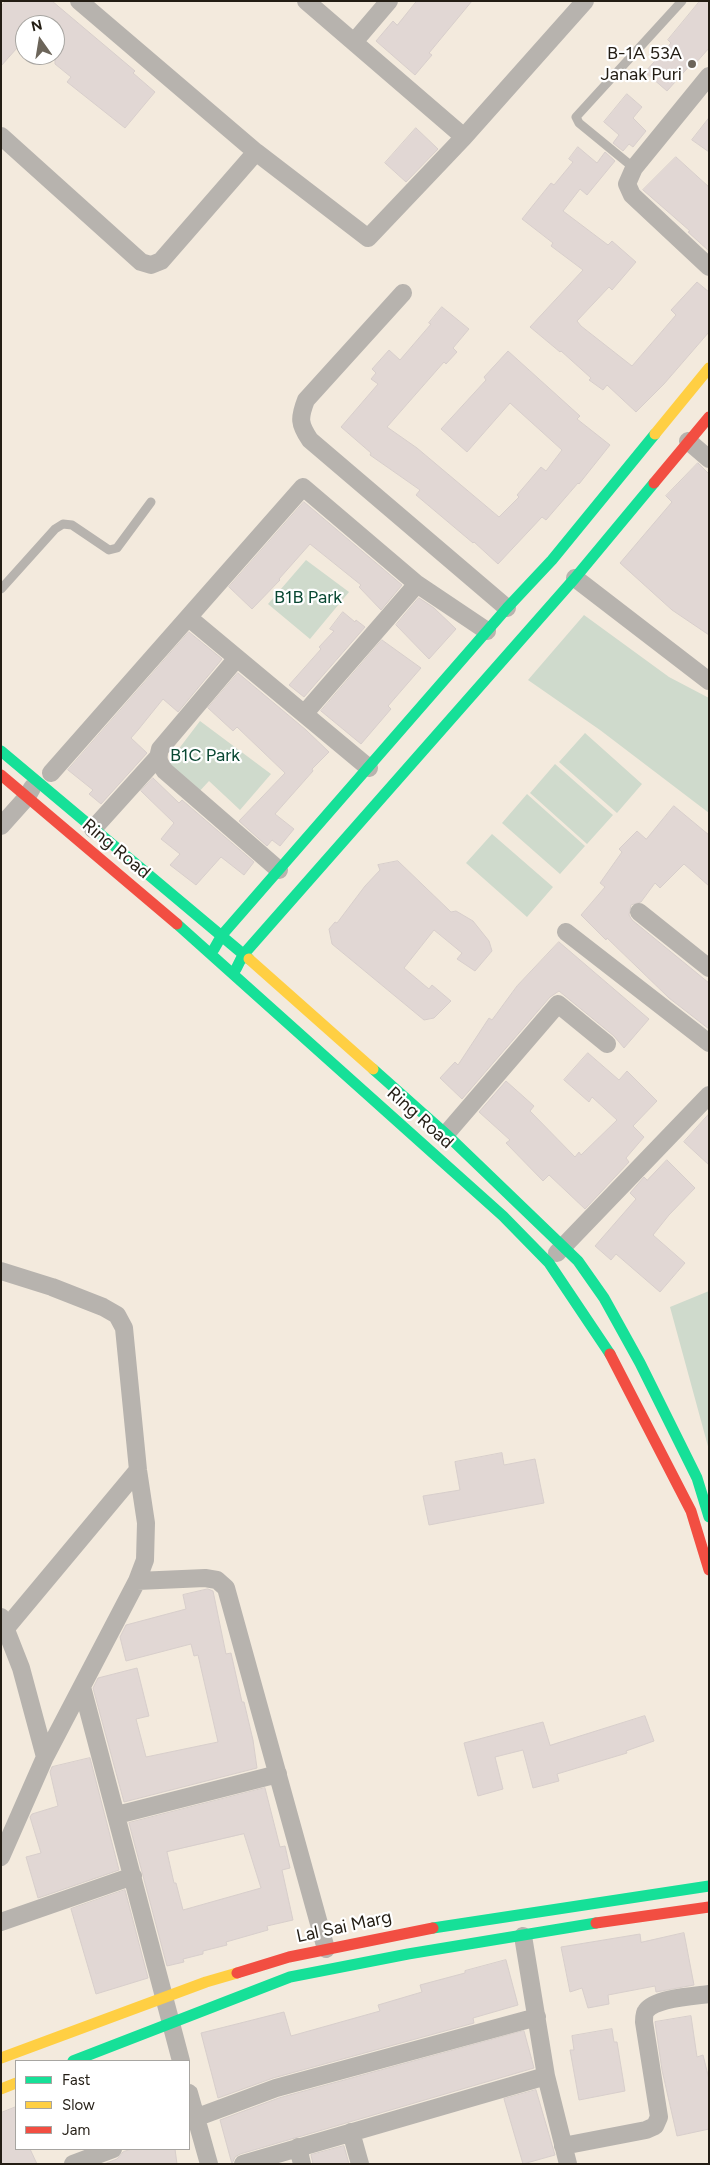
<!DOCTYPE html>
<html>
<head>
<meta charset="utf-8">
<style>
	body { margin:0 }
	#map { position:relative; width:710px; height:2165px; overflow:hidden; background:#f3eadd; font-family:Figtree,sans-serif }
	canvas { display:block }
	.frame { position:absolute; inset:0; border:2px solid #231d14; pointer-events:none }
	.legend { position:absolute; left:15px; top:2060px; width:175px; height:90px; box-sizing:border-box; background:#fff; border:1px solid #a7a5a1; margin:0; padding:6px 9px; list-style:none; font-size:15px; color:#231d14 }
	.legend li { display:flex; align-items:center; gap:10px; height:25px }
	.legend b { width:25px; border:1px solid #a7a5a1 }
	.north { position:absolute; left:15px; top:15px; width:50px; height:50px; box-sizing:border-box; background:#fff; border:1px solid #a7a5a1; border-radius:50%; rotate:347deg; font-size:14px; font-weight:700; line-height:20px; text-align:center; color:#231d14 }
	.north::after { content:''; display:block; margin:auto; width:18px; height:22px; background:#6c655a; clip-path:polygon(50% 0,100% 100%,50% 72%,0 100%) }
</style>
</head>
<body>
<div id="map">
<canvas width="710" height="2165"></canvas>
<div class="frame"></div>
<ul class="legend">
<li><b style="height:6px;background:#16e098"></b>Fast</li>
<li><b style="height:6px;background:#ffcf43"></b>Slow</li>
<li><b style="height:6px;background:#f24e42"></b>Jam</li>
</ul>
<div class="north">N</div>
</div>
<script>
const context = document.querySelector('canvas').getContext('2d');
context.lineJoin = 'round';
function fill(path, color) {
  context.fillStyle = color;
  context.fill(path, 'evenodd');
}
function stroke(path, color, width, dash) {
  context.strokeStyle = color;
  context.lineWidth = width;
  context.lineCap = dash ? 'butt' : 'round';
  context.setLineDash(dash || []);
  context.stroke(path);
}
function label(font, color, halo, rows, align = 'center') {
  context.font = font + ' Figtree,sans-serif';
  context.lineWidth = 4.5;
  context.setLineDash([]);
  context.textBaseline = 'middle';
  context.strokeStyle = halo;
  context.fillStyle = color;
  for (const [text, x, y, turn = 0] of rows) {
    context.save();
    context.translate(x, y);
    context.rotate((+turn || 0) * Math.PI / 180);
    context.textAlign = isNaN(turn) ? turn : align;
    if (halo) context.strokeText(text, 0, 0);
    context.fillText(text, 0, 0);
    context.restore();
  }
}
fill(new Path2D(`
	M306,560L349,592L310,639L268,604Z
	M584,615L669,677L709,698V813L600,730L528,680Z
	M200,721L271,774L240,810L209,781L197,794L165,767Z
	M585,733L642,784L617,813L559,762Z
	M555,764L613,815L587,844L530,793Z
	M527,794L585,846L560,874L502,823Z
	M492,834L553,887L527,917L466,863Z
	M709,1291V1450L670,1307Z`), '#cfdacc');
const building = new Path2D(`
	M6,1H52L135,71L133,73L155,92L125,128L67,82L71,77L55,64V25H25V39L1,66V7Z
	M417,1H472L429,53L432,55L415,75L376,41L393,21L397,25Z
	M700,1H709V48L695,64L693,62L667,91L645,72L671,43L668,40Z
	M627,94L642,107L633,118L646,131L633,147L629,144L623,151L613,143L619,135L604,122Z
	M709,118V152L692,140Z
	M416,128L438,149L406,182L385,163Z
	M578,147L597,163L605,152L615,161L587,195L580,189L563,211L608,245L612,241L636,262L612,290L609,287L577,321L581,326L632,366L676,315L671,310L697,282L709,292V332L664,384L636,412L607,385L603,390L589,380L591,378L561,351L560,352L530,327L583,270L551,246L553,243L522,219L551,183L554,185L573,162L569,159Z
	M676,157L709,187V251L688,232L690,231L643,190Z
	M442,307L469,329L453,348L457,352L446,364L444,362L387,427L417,448L499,517L519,497L517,495L541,467L546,471L562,450L510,403L467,452L441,429L486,380L484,377L508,351L580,416L577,419L610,445L579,484L578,483L546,520L542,517L498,564L474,542L473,543L416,495L420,490L370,455L371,453L341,427L378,384L371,379L376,373L372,369L389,350L400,360L431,324L429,323Z
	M698,463L709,474V635L672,610L620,563L672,502L666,496Z
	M304,502L402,585L381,610L359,587L361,585L310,544L279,579L280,580L252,609L229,587Z
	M419,598L434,608L456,629L429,659L396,625Z
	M343,612L355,622L356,620L365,627L304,697L289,685L321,649L319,647L334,631L330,629Z
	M189,632L222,659L178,712L163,699L138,730L131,738L147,753L101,804L89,794L93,790L68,770Z
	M382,640L421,668L388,706L391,709L361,744L321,711Z
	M238,673L306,730L329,752L312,769L313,771L275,814L294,829L280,846L272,840L267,846L239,821L285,773L237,727L233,731L208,708Z
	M153,778L179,803L182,800L254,862L244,875L221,857L196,885L170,865L180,854L161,839L174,823L141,791Z
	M674,806L709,835V886L684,864L660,888L655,883L641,902L631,905L629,915L632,920L709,983V1029L669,998L607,938L606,940L581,915L605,887L600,883L622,852L619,849L637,831L646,839Z
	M398,861L451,912L456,911L473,921L489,941L492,951L475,971L457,959L462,953L434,930L404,968L429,989L432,985L451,1001L434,1018L424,1020L332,944L329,929L335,922L337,923L365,886L380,870L378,865Z
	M559,942L649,1019L624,1048L614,1036L559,991L550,997L462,1099L440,1078L455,1062L458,1065L489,1018L492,1020L517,986Z
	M588,1053L619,1080L627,1071L657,1101L633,1126L644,1137L626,1158L629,1162L585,1209L549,1175L543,1181L506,1143L510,1140L479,1112L506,1081L534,1106L530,1111L575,1157L579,1152L581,1155L617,1120L592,1097L589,1102L564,1080Z
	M709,1114V1165L684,1142Z
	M667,1160L695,1188L669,1215L653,1235L685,1263L660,1292L616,1254L611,1260L595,1246L636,1199L630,1193L644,1177L647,1180Z
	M502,1453L504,1465L535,1459L544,1503L429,1525L423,1496L460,1490L455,1462Z
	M208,1589L213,1591L226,1654L231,1653L242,1702H244L253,1740L257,1768L124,1802L93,1688L98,1678L137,1668L149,1716L136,1719L146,1757L218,1742L198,1655L194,1656L191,1644L126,1661L120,1637L126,1625L186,1609L183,1595Z
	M645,1716L654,1741L626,1751L627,1753L557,1774L559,1781L533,1788L523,1750L495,1757L503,1789L478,1796L464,1743L543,1722L550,1745Z
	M90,1758L119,1870L38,1898L26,1857L41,1853L30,1817L32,1814L58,1806L50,1772L52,1767Z
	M265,1788L280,1847L285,1846L290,1868L282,1870L293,1920L267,1926L268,1930L226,1942L227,1945L203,1951V1954L183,1959L184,1962L167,1966L129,1823ZM244,1834L261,1888L183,1910L176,1883H174L167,1852Z
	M125,1890L148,1978L96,1994L71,1909Z
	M684,1933L694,1985L656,1992L655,1986L608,1995L609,2004L588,2008L582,1988L570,1992L561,1947L640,1934L641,1942Z
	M506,1960L518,2005L473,2018L474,2023L273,2078L218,2098L201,2033L284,2012L291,2036L380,2011L378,2005L422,1992L420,1985L465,1973V1971Z
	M691,2016L697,2057L703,2055L709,2079V2129L677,2136L662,2070L655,2022Z
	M612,2029L614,2042H617L625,2091L579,2100L570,2050H574L572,2036Z
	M524,2031L534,2068L240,2154L235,2157L232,2164L220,2120L279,2098Z
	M536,2090L555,2155L523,2164L504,2099Z
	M16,2107V2149H30L37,2164H1V2113Z
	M344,2146L349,2164H313L311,2155Z
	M132,2149H175L177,2164H104L117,2159L123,2152Z`);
fill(building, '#e1d7d4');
stroke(building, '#d7cecb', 1);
stroke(new Path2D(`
	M634,168L579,123L576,117L682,1
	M1,589L55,529L63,524L72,525L109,550L117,548L151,502`), '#b7b3ae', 9);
stroke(new Path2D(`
	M79,1L256,152L368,238L464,137L585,1
	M306,1L464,137
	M354,42L389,1
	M709,76L634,168L627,184L632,195L709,267
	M1,136L141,262L151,265L161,261L256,152
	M403,293L306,400C299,418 299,424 310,440L507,608
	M688,441L709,459
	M575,578L709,681
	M189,618L369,768
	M237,658L160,749C157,759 159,763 165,771L279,870
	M304,714L417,584L487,631
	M51,773L303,487L417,584
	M1,826L27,797L32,788
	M93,829L158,757
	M639,912L709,968
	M566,932L709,1043
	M446,1134L558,1004L607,1044
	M557,1253L709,1095
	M1,1271L52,1287L103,1307L117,1315L124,1328L138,1470L146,1523L145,1560L137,1581L45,1757L1,1857
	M137,1581L205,1578L217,1580L226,1588L326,1949
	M1,1617L21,1668L45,1757
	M7,1627L138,1470
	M82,1687L181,2061
	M117,1815L278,1774
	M1,1922L133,1876
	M523,1936L546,2076L568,2164
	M189,2093L209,2164
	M195,2118L276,2088L537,2017
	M351,2132L360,2164
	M563,2146L646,2130L655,2126L659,2117L644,2022C644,2019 644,2013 646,2011C655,1998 694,1996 709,1994
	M298,2147L302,2164
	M73,2164L113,2149
	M243,2164L546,2076`), '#b7b3ae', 18);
stroke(new Path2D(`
	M1,751L249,959
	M177,924L503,1216L549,1263L610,1354
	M214,949L222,935L507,608L552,560L655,434
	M236,969L243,955L575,578L654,483
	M373,1069L446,1134L578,1261L604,1298L640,1363L697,1478L709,1517
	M433,1928L709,1886
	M73,2061L290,1977L408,1954L596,1923`), '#16e098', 11);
stroke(new Path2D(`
	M655,434L709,368
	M249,959L373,1069
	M1,2058L206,1982L237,1973
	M1,2089L16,2083`), '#ffcf43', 11);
stroke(new Path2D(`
	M654,483L709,417
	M1,775L177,924
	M610,1354L691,1511L709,1570
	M596,1923L709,1907
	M237,1973L289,1957L433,1928`), '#f24e42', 11);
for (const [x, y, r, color] of [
	[692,64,5,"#6c655a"]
]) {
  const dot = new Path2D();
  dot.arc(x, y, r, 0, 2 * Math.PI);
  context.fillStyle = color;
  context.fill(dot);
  stroke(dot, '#fff', 2);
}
label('18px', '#231d14', '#fff', [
	["B-1A 53A",682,54],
	["Janak Puri",682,75]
], 'right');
label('18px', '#094833', '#fff', [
	["B1B Park",308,598],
	["B1C Park",205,756]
]);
label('18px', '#231d14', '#fff', [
	["Ring Road",116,849,40],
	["Ring Road",420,1118,42],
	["Lal Sai Marg",344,1927,-12]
]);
</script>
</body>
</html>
